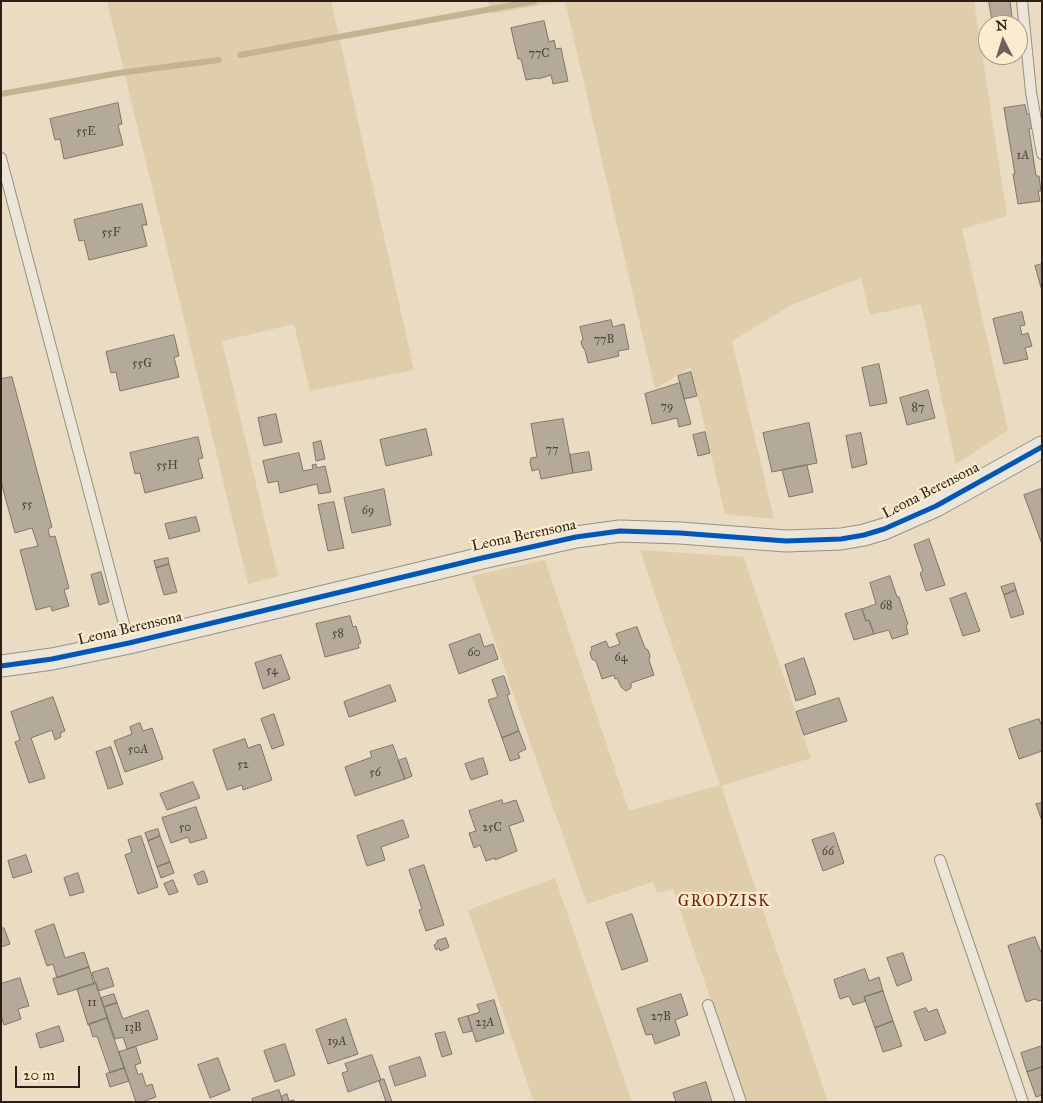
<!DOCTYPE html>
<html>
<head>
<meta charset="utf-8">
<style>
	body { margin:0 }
	#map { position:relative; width:1043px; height:1103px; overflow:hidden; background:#e9dcc3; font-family:"IM FELL Great Primer",serif }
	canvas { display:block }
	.frame { position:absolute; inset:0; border:2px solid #2d1f18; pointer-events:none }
	.north { position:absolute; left:978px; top:15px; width:50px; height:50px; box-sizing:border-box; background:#fbecce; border:1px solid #a99a85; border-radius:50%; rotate:355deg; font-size:14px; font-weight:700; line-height:20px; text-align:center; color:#2d1f18 }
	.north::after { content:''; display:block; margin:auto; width:18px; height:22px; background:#6f6154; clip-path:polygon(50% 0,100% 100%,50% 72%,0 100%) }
	.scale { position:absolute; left:15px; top:1066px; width:65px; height:22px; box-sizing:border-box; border:2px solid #2d1f18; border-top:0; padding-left:6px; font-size:15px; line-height:18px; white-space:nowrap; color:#2d1f18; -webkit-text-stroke:4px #fbecce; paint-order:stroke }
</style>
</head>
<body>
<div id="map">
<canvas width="1043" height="1103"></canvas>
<div class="frame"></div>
<div class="north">N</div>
<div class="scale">20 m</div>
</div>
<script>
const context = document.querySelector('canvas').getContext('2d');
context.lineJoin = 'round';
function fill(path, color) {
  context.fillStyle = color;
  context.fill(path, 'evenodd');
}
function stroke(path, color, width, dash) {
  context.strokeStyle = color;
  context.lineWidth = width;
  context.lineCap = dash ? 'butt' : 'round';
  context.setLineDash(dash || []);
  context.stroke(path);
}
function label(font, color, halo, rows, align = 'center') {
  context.font = font + ' "IM FELL Great Primer",serif';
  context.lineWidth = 4.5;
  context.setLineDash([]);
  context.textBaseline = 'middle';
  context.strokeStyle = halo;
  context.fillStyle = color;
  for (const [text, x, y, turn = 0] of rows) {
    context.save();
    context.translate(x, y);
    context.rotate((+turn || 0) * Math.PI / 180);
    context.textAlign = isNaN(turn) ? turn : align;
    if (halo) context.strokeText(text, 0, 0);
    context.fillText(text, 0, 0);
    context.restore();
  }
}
fill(new Path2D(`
	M107,1H331L414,370L310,391L294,324L222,341L278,576L248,584Z
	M488,1H564L491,14Z
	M565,1H974L1007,216L962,229L1008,430L956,464L921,304L870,315L861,278L793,304L732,341L774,519L725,514L691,367L655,389Z
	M640,550L744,557L811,758L721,786L828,1102H746L673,889L657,893L653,882L587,904L472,576L545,560L629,811L720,785Z
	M555,878L632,1102H534L468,910Z`), '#dfcdac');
stroke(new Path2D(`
	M240,55L535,1
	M1,94L119,73L219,60`), '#c4b293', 6);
const building = new Path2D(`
	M989,1H1010L1013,25H993Z
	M544,21L549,42L554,40L556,49L561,48L568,81L553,84L551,75L538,79L537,78L526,80L521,59H518L511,28Z
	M996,55H1018L996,58Z
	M118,103L122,124L118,125L123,145L64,159L60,139L55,140L50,119Z
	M1025,105L1027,114H1030L1032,128L1029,129L1036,176H1039L1041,191H1038L1040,201L1018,204L1013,174H1015L1004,108Z
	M142,204L147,225H142L147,246L89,260L84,240L79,241L74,220Z
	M1042,264V291L1035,266Z
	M1022,312L1025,325L1020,326L1022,335L1028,333L1032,346L1025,348L1028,359L1004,364L993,319Z
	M611,320L613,327L624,324L629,349L618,351L619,356L588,363L585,350L583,348L581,342L583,339L580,327Z
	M174,335L179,356L174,357L179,377L120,391L116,372L111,373L106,352Z
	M879,364L887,403L870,406L862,368Z
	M691,372L697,396L684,399L678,376Z
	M12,377L52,527L48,529L50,537L55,536L69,588L64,590L69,606L52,611L51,606L36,610L20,550L38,546L32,528L15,533L1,482V379Z
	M680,383L691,424L679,427L677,418L652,424L645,394Z
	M928,390L935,418L907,425L900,398Z
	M276,414L282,442L264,446L258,418Z
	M563,419L573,473L541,479L539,469L532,471L530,462L531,458L537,457L531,424Z
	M809,423L817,463L772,472L763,433Z
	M426,429L432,455L386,466L380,440Z
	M705,432L710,453L698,456L693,435Z
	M861,433L867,464L852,468L846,436Z
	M198,437L203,458L198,459L203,478L145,493L140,473L135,474L130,453Z
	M321,441L325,459L316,461L313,443Z
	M589,452L592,470L573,473L570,455Z
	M299,453L303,471L313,469L312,465L316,464L317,468L325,466L331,492L319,494L317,484L280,493L278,481L268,483L263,461Z
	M807,465L813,492L789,497L782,470Z
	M384,489L391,525L352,533L344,498Z
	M1041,489L1042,491V544L1024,495Z
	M334,502L344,548L328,551L318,505Z
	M196,517L200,531L169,539L165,524Z
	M929,539L945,585L926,591L920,573L923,571L914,545Z
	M168,558L169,564L156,568L154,561Z
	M169,564L177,592L164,595L156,568Z
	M101,572L109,602L99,605L91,575Z
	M890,576L897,597H899L908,624L906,625L908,634L892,639L889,630L874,634L869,620L866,621L862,609L876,604L870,583Z
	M1014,583L1016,590L1004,595L1001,587Z
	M1016,590L1024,614L1011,618L1004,595Z
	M966,593L980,631L963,636L950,599Z
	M862,609L866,621L869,620L874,634L854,640L845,614Z
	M350,616L353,627L356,626L361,643L358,644L359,648L325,657L316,624Z
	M637,627L645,648L648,650L650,656L649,660L654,675L631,683V688L626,691L621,687L617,678L615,679L614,675L602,679L596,661L592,659L590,653L592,649L591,647L606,641L609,648L620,644L616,634Z
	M480,634L484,647L493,644L498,659L459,674L449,645Z
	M281,655L290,679L263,689L255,663Z
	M804,658L816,694L796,701L785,665Z
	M504,676L510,694L507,695L519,731L502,738L488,700L498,697L492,680Z
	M390,685L396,701L349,717L344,702Z
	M53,697L65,731L60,733L61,737L55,740L52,730L31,738L45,778L29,783L15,742L20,740L11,712Z
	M839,698L847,721L804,735L796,712Z
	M274,714L284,745L272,749L261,719Z
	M1039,719L1042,727V751L1019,759L1009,729Z
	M140,723L143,731L152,728L163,759L125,772L114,741L132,734L130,727Z
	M519,731L526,749L518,753L520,758L510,761L502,738Z
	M245,739L248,748L260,744L272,780L243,790L242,785L227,790L213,750Z
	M393,745L405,779L355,796L345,767L372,757L370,752Z
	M111,747L123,784L108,789L96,752Z
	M406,758L412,776L405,779L398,761Z
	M483,758L488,774L471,780L465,764Z
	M193,782L200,798L167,810L160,794Z
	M502,800L503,804L516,800L524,821L509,826L517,851L495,860V858L486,861L480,845L474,848L469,833L476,831L469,811Z
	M1042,803V821L1036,804Z
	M196,807L207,838L190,843L188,837L171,843L162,818Z
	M403,820L409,837L381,847L385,860L367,866L357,836Z
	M158,829L160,836L148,841L145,833Z
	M834,833L844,863L823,871L812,840Z
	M141,836L158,887L138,894L125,855L132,852L128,840Z
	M160,836L170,862L157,867L148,841Z
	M26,855L32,872L13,878L8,861Z
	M170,862L174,873L161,878L157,867Z
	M424,865L444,925L426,931L419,910L422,909L409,870Z
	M204,871L208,882L198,885L194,875Z
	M78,873L84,892L70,896L64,878Z
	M173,880L178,892L169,895L164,884Z
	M632,914L648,961L622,970L606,923Z
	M54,924L65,958L84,952L89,967L57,978L53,964L47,966L35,931Z
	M4,928L10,944L1,947V929Z
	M1035,937L1042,955V1000L1039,1001L1035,999L1026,1002L1008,946Z
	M446,938L449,947L440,951L439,948L436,950L434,945L437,943V941Z
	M903,953L912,980L897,986L887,958Z
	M89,967L94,984L58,995L53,979Z
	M108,968L114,986L98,991L92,973Z
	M865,969L869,981L879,977L883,991L864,997L866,1001L853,1005L849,996L840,999L834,980Z
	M20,978L29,1006L18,1009L21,1019L4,1025L1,1016V984Z
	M96,983L107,1018L88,1025L77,989Z
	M883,991L893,1021L875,1028L864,997Z
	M114,994L117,1003L104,1007L101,998Z
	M681,994L688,1015L675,1020L680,1035L655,1044L652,1034L646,1035L637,1009Z
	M494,1000L504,1033L476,1042L468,1016L480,1012L477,1005Z
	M117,1003L123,1019L148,1010L158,1039L127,1049L123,1037L115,1039L104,1007Z
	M926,1008L928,1012L937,1009L946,1033L925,1041L914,1012Z
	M468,1016L472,1031L463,1033L458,1019Z
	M107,1018L124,1068L110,1073L97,1036L93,1037L89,1024Z
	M346,1019L358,1054L328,1064L316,1030Z
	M893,1021L902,1046L883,1052L875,1028Z
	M59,1026L64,1041L40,1048L36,1034Z
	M445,1032L452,1054L442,1057L435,1034Z
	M285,1044L295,1075L275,1082L264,1051Z
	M1042,1046V1067L1027,1072L1021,1053Z
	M136,1047L141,1063L135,1065L138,1075L142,1073L146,1086L152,1084L156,1097L142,1102H136L119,1052Z
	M372,1055L381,1080L348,1092L342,1073L348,1071L345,1064Z
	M420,1057L426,1076L395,1086L389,1067Z
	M218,1058L230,1090L210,1098L198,1065Z
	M1042,1067V1095L1036,1097L1027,1072Z
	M124,1068L129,1081L110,1087L106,1074Z
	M384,1079L392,1102H386L379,1081Z
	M706,1082L712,1102H676L673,1093Z
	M279,1090L283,1102H253L252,1099Z
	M287,1094L289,1101L294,1100V1102H283L281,1097Z`);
fill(building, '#b4aa9a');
stroke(building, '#7e7569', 1);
const service = new Path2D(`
	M1022,1L1031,92L1042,154
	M1,158L129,643
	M940,860L1023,1102
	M708,1005L741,1102`);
const minor = new Path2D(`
	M1,666L52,659L129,643L482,558L576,537L620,531L680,533L786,541L841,539L864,535L884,529L936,506L1042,447`);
stroke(service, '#988f80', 12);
stroke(minor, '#988f80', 23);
stroke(service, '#ece5d9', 10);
stroke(minor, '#ece5d9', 21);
stroke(new Path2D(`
	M1,666L52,659L129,643L482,558L576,537L620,531L680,533L786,541L841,539L864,535L884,529L936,506L1042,447`), '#0057b8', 5);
label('12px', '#4f4238', null, [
	["77C",539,54],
	["55E",86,132],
	["1A",1023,156],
	["55F",111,233],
	["77B",604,340],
	["55G",142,364],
	["79",667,407],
	["87",918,408],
	["77",552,450],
	["55H",167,466],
	["55",27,505],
	["69",368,511],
	["68",886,606],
	["58",338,634],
	["60",474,653],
	["64",621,658],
	["54",272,671],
	["50A",138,750],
	["52",243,765],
	["56",375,773],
	["50",185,828],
	["25C",492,828],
	["66",828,852],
	["11",92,1003],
	["27B",661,1017],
	["23A",485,1023],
	["13B",133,1028],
	["19A",337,1042]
]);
label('15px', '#2d1f18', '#fbecce', [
	["Leona Berensona",931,491,-27],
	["Leona Berensona",524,536,-12],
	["Leona Berensona",130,629,-13]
]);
context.letterSpacing = '1px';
label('16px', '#7a1f14', '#fbecce', [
	["GRODZISK",724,902]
]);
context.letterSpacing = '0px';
</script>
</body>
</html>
